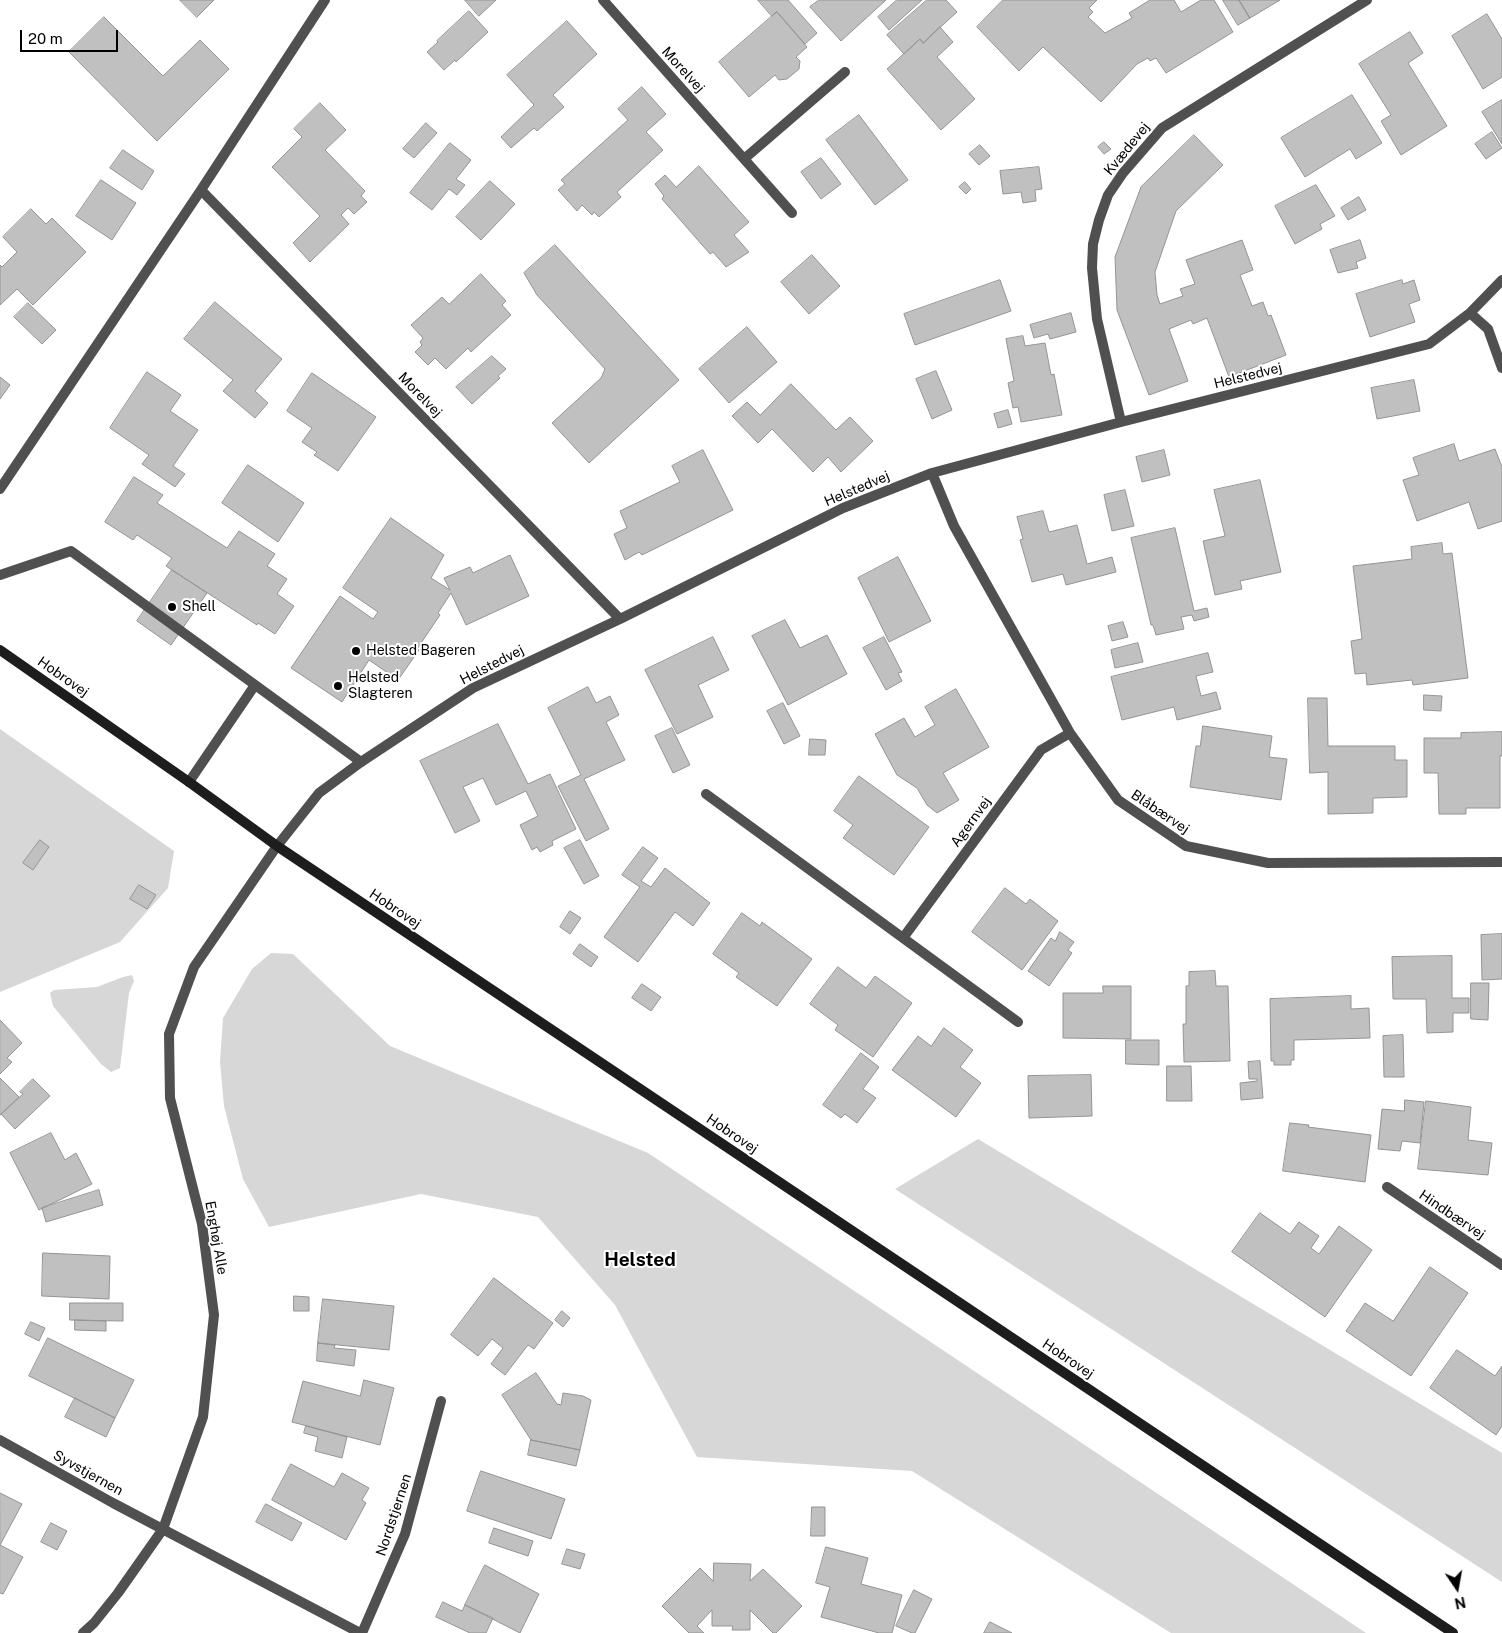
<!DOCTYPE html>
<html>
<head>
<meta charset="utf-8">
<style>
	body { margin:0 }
	#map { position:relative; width:1502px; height:1633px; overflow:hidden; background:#fff; font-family:"Public Sans",sans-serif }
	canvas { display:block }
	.north { position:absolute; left:1432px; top:1563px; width:50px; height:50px; -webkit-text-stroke:4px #fff; paint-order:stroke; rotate:168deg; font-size:14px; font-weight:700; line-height:20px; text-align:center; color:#000 }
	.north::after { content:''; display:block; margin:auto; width:18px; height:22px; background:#000; clip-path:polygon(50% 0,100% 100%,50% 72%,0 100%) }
	.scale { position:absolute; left:20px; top:30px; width:98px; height:22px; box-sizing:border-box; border:2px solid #000; border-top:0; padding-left:6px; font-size:15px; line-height:18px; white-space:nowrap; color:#000; -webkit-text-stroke:4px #fff; paint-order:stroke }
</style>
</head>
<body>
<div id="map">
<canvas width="1502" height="1633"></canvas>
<div class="north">N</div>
<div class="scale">20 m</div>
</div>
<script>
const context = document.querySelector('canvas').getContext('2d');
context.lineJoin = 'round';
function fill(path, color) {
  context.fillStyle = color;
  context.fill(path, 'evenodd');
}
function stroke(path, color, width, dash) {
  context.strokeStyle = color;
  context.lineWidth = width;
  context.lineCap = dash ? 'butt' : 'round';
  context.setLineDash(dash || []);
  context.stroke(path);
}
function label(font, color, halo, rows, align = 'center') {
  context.font = font + ' "Public Sans",sans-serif';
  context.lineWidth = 4;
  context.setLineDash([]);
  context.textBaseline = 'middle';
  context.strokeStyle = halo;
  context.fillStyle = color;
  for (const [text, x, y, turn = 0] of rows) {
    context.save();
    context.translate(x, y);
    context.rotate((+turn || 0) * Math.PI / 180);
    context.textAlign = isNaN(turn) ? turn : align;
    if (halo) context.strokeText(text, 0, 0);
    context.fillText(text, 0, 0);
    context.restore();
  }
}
fill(new Path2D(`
	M0,729L174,851L168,888L120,942L0,992Z
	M271,953L293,954L390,1046L648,1153L1366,1633H1171L912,1471L697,1457L615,1305L538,1217L421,1194L269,1227L243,1179L224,1106L220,1062L223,1018L252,969Z
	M132,975L134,981L129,993L120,1068L111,1072L101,1064L53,1006L50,993L54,990L97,987L123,977Z
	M978,1139L1502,1453V1582L895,1189Z`), '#d7d7d7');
const building = new Path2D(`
	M180,0H214L197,17Z
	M465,0H496L479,16Z
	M758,0H788L817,33L805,44L777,12L772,16Z
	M819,0H886L841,41L810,7Z
	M897,0H922L889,30L878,17Z
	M927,0H946L957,12L923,43L920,39L904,54L887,35Z
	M1003,0H1097L1089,8L1093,12L1088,17L1105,33L1132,18L1129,13L1150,0H1174L1181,12L1201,0H1214L1233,32L1166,73L1156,58L1150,61L1148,58L1137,64L1101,102L1043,47L1019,71L977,27Z
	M1223,0H1239L1250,18L1238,25Z
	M1239,0H1280L1250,18Z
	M469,11L488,32L456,62L455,60L444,70L427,52L438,42L437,41Z
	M777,12L807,47L796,57L800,61L799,69L787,79L779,80L775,75L749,97L719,62Z
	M1487,14L1502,39V77L1483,89L1452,36Z
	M104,17L163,76L200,40L229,69L157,141L69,52Z
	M567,21L597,54L553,95L564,107L537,131L534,128L511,148L501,137L534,105L507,75Z
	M940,27L953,42L937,57L975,99L941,130L887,69L920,39L923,43Z
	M1410,32L1423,53L1408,63L1447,126L1401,155L1381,121L1391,115L1359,64Z
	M642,87L666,114L646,132L663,150L617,192L621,197L599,217L594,212L592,215L582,205L577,211L558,190L565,184L561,180L628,120L618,109Z
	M1352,95L1382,143L1356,159L1350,149L1305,177L1281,138Z
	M1502,100V144L1482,112Z
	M320,103L346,130L325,150L365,191L361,196L367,202L354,214L348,208L341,215L349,224L310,262L293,243L320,216L272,167L302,137L294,129Z
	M859,115L908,180L875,205L826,140Z
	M426,123L437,133L414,158L403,149Z
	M1492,132L1502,148L1486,159L1475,144Z
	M1194,135L1223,165L1176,211L1155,272L1157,295L1160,304L1183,296L1180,289L1195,284L1186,260L1242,240L1253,270L1240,275L1252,306L1263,302L1268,316L1271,315L1286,355L1229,377L1207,318L1193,324L1191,320L1169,329L1188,381L1149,395L1117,310L1115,257L1141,187Z
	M1104,142L1111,149L1104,154L1098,147Z
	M450,143L471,160L456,179L465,185L457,195L449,189L432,210L410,193Z
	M980,145L990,156L979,165L969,154Z
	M123,150L154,171L142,190L110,168Z
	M821,158L841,184L821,199L801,172Z
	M699,166L749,222L734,235L749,252L726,267L713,252L710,254L662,199L664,196L655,184L665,175L676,187Z
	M1039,167L1042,189L1035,190L1036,201L1023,203L1021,192L1003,194L1000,171Z
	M101,180L136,203L112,240L76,216Z
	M490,181L515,204L481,240L456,217Z
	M965,182L971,189L966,194L959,187Z
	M1316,185L1335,216L1320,224L1322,229L1295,244L1275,206Z
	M1359,197L1366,210L1348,220L1341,208Z
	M31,209L46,224L52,218L86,252L33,305L17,289L0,305V265L2,267L17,252L3,237Z
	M1360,240L1366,258L1356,262L1358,268L1338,273L1330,250Z
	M555,245L679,380L589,463L552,423L601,378L605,369L537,295L524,273Z
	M812,255L840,286L809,314L781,282Z
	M481,274L506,301L502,305L511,315L471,352L468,348L446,369L435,358L428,365L415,352L422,345L420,342L423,338L411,325L442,297L449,304Z
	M1000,280L1011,311L915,345L904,314Z
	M1402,280L1403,284L1414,280L1420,300L1409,304L1415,322L1370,337L1356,294Z
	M215,302L282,359L255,391L268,403L255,418L223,391L233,380L184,339Z
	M28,303L56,330L42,344L14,317Z
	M1071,313L1076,332L1050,339L1048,334L1034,338L1030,325Z
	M747,327L777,362L729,403L699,369Z
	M1023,336L1025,346L1045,343L1051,375L1054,374L1062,415L1021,422L1018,407L1013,408L1008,383L1014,381L1006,339Z
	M492,356L506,369L498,376L500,378L472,404L456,387Z
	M936,371L952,410L932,419L916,379Z
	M147,372L181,395L170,411L198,430L173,466L185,474L175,487L142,464L149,455L110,428Z
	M312,373L376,417L338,471L314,455L317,452L302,442L312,428L287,411Z
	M0,377L10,385L0,399Z
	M1414,380L1420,411L1377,419L1371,388Z
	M791,384L836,430L850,417L873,441L841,472L828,457L813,472L772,429L758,443L732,416L747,402L760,415Z
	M1008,410L1012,424L998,428L994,414Z
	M1454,444L1459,461L1495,449L1502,467V521L1478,529L1469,502L1417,521L1403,480L1419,475L1413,458Z
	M703,450L733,510L642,555L639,552L625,560L614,534L627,528L620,511L680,482L672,466Z
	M1164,450L1170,475L1142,482L1136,457Z
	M248,465L304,503L278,542L222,503Z
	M134,477L163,495L157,503L227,548L239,531L275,554L267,566L287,579L277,594L294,606L275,634L258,623L257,625L172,570L166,566L172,558L137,535L133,540L105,522Z
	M1260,480L1281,572L1240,581L1242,589L1215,595L1203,541L1225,536L1214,490Z
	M1125,490L1134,526L1112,531L1104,495Z
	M1043,511L1049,532L1077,525L1087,564L1112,557L1116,572L1066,585L1063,574L1032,582L1020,540L1023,539L1017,517Z
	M391,518L444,555L431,578L450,590L444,578L470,567L473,573L510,555L529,596L466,625L451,593L438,613L440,615L417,649L419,650L398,680L369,660L342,702L291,668L340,596L373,619L378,612L343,588Z
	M1175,528L1194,611L1207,608L1209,617L1194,621L1192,615L1181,617L1184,629L1156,635L1153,625H1151L1131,538Z
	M1442,543L1443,554L1452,553L1468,678L1413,685L1412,680L1367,685L1366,673L1355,674L1351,641L1362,639L1353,566L1412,559L1411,547Z
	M898,557L931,621L889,642L858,578Z
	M172,570L207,593L171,645L137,621Z
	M785,620L800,648L827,635L847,674L788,705L752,636Z
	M1123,622L1128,637L1112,641L1108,626Z
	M713,637L729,670L698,685L713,717L677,734L645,670Z
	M884,637L902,672L898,673L902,681L886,690L863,648Z
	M1138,643L1143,662L1115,668L1111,650Z
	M1208,653L1213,672L1196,676L1201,696L1216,692L1221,709L1177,720L1174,707L1122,720L1111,677Z
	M588,687L596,703L610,696L619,715L606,722L625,760L584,779L609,829L586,841L558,786L581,775L548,708Z
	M956,689L989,747L943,773L959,800L937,813L927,805L917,788L897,775L875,734L904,718L915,737L935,725L925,707Z
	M1424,695L1442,696L1441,711L1424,710Z
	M1308,698H1327L1328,746H1395V760H1407V797L1373,798V813L1328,814V772L1310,773Z
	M783,703L800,736L784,744L767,711Z
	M498,724L528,784L550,774L576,829L552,841L553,845L540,852L537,847L532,850L520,825L538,816L526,791L496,805L483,778L463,787L480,821L455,833L420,761Z
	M1203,726L1272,736L1269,757L1287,759L1281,800L1190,787L1196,746H1200Z
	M672,728L690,765L673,773L655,736Z
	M1502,732V756H1500V808H1466V814H1439L1438,773H1424V738H1461V733Z
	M810,739L826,740L825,755H809Z
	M859,776L929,827L894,875L843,838L853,825L834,811Z
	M40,840L49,847L33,870L23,863Z
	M580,840L599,876L584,884L564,848Z
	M643,847L658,858L641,881L651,887L665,868L710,903L693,926L675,912L638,962L604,937L640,887L622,875Z
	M139,885L156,895L147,909L130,899Z
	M1005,888L1026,904L1030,899L1058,921L1022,970L972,932Z
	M570,911L581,918L570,934L560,927Z
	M742,913L760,926L762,922L812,959L777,1006L736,977L739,973L713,954Z
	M1060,932L1074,942L1068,950L1072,953L1049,986L1028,971L1051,938L1055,941Z
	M1502,934V979L1482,980L1481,935Z
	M580,944L598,957L591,967L573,954Z
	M1452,956V998H1469V1013H1453V1032L1427,1033L1426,999H1393L1392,957Z
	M838,967L866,988L875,976L912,1003L873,1057L835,1030L838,1025L810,1004Z
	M1215,971L1216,986H1228L1230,1061L1184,1062L1183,1024H1186V986H1189V972Z
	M1471,983H1489L1488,1020L1471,1019Z
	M642,984L661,997L651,1011L632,998Z
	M1103,986H1131V1039L1063,1038V993H1103Z
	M1351,996V1009L1369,1008L1370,1038L1294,1040V1060H1291V1065H1274V1061H1271L1270,999Z
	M0,1020L22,1043L7,1058L12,1062L0,1074Z
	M944,1028L973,1050L960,1067L981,1083L956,1117L892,1070L918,1036L931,1046Z
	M1403,1035L1404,1077H1384L1383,1036Z
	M1126,1040H1159V1065L1126,1064Z
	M861,1053L879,1067L863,1089L876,1098L857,1123L845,1114L841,1118L823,1105Z
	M1260,1061L1263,1098L1241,1100L1240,1083L1257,1081V1079H1249L1248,1062Z
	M1167,1066H1191L1192,1101H1167Z
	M1091,1075L1092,1116L1029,1118L1028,1076Z
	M0,1078L19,1097L0,1115Z
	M33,1079L50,1096L15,1129L1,1114L23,1094L20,1092Z
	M1405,1100L1424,1102L1420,1143L1402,1141L1400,1151L1378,1149L1382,1109L1404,1111Z
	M1426,1101L1471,1107L1468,1140L1492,1143L1488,1175L1418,1169Z
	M1290,1123L1309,1125L1308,1127L1371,1135L1365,1182L1283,1171Z
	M51,1133L65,1160L76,1153L92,1184L39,1210L10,1153Z
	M99,1190L103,1205L46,1222L42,1208Z
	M1260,1213L1290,1234L1299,1222L1319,1236L1311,1248L1319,1254L1339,1226L1372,1250L1325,1317L1232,1252Z
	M43,1253L110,1256L109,1299L42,1296Z
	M1430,1267L1468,1293L1411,1376L1346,1331L1365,1303L1393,1321Z
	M494,1278L553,1323L534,1349L528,1345L505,1375L491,1364L503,1348L492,1339L478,1356L451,1335Z
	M294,1296L309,1297V1311H294Z
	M323,1299L394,1306L389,1350L318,1343Z
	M70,1303H123V1321L70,1320Z
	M562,1311L570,1318L563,1327L555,1320Z
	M75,1320L106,1321V1331L75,1330Z
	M31,1322L45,1328L39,1341L25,1334Z
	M48,1338L134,1380L115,1418L29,1376Z
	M318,1343L335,1345L334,1348L356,1350L354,1366L317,1361Z
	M1457,1350L1495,1376L1502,1366V1426L1496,1435L1430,1388Z
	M536,1373L557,1404L561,1405L563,1393L583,1396L591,1400L580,1450L531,1440L502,1395Z
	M364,1380L394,1388L380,1445L292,1422L303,1381L360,1396Z
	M75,1398L115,1418L106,1437L65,1417Z
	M306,1426L347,1437L342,1458L315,1451L318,1437L304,1433Z
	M531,1440L580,1450L576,1466L528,1455Z
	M291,1464L334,1487L342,1473L369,1488L362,1500L366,1503L346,1540L272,1500Z
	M481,1471L565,1499L551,1539L467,1511Z
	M0,1493L22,1504L0,1545Z
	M266,1504L302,1523L292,1541L256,1522Z
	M812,1507H825V1536H811Z
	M51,1523L67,1531L57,1550L41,1542Z
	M494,1528L533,1541L528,1556L489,1543Z
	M0,1545L23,1557L3,1594L0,1593Z
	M826,1547L868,1558L861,1584L902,1595L892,1633H879L821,1617L830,1587L816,1583Z
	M567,1549L585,1554L580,1569L562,1564Z
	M714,1563L751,1564L750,1581L763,1569L802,1606L776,1633H773L750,1610V1630H732L733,1626H712V1610L697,1626L704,1633H689L662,1606L700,1568L713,1581Z
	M485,1565L539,1594L520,1633L465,1605Z
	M914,1590L932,1599L915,1633H912L896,1626Z
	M443,1602L462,1611L465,1605L493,1618L486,1633H470L436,1617Z
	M990,1622L1012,1633H984Z`);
fill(building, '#c0c0c0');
stroke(building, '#949494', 1);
stroke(new Path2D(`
	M0,575L71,551L361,762
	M189,782L255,685`), '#505050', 10);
stroke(new Path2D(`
	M603,0L792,213
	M744,159L845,72
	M201,190L620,619
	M1470,313L1488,329L1502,368
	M1121,422L1097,319L1092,268L1093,244L1099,220L1108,195L1123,173L1162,128L1367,0
	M932,473L954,526L1070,733L1118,800L1186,846L1268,863L1502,862
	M0,489L201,190L325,0
	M706,794L1018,1022
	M903,938L1041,750L1070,733
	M1387,1187L1502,1265
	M0,1440L113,1503L360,1633
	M83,1633L94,1623L118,1593L163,1529L203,1417L214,1315L202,1224L170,1098L169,1034L194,967L277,846L319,793L361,762L473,688L620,619L843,508L932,473L1121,422L1429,344L1470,313L1502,280
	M362,1633L405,1534L441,1401`), '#505050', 10);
stroke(new Path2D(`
	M0,650L189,782L277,846L1453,1633`), '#1d1d1d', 10);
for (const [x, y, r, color] of [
	[172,607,5,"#000"],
	[356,651,5,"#000"],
	[338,686,5,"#000"]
]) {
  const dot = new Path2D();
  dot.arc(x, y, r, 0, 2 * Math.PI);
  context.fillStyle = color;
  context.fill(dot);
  stroke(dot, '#fff', 2);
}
label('14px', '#000', '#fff', [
	["Morelvej",683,70,48],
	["Kvædevej",1127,149,-51],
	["Helstedvej",1248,376,-14],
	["Morelvej",420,395,46],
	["Helstedvej",857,489,-23],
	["Helstedvej",492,665,-27],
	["Hobrovej",63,677,35],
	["Blåbærvej",1160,812,34],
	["Agernvej",971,822,-54],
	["Hobrovej",395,909,34],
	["Hobrovej",732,1134,34],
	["Hindbærvej",1452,1215,34],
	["Enghøj Alle",216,1238,80],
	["Hobrovej",1068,1359,34],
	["Syvstjernen",88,1473,29],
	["Nordstjernen",394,1515,-72]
]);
label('14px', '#000', '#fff', [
	["Shell",182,607],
	["Helsted Bageren",366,651],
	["Helsted",348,678],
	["Slagteren",348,694]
], 'left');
label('bold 19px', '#000', '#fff', [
	["Helsted",640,1260]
]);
</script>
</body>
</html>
